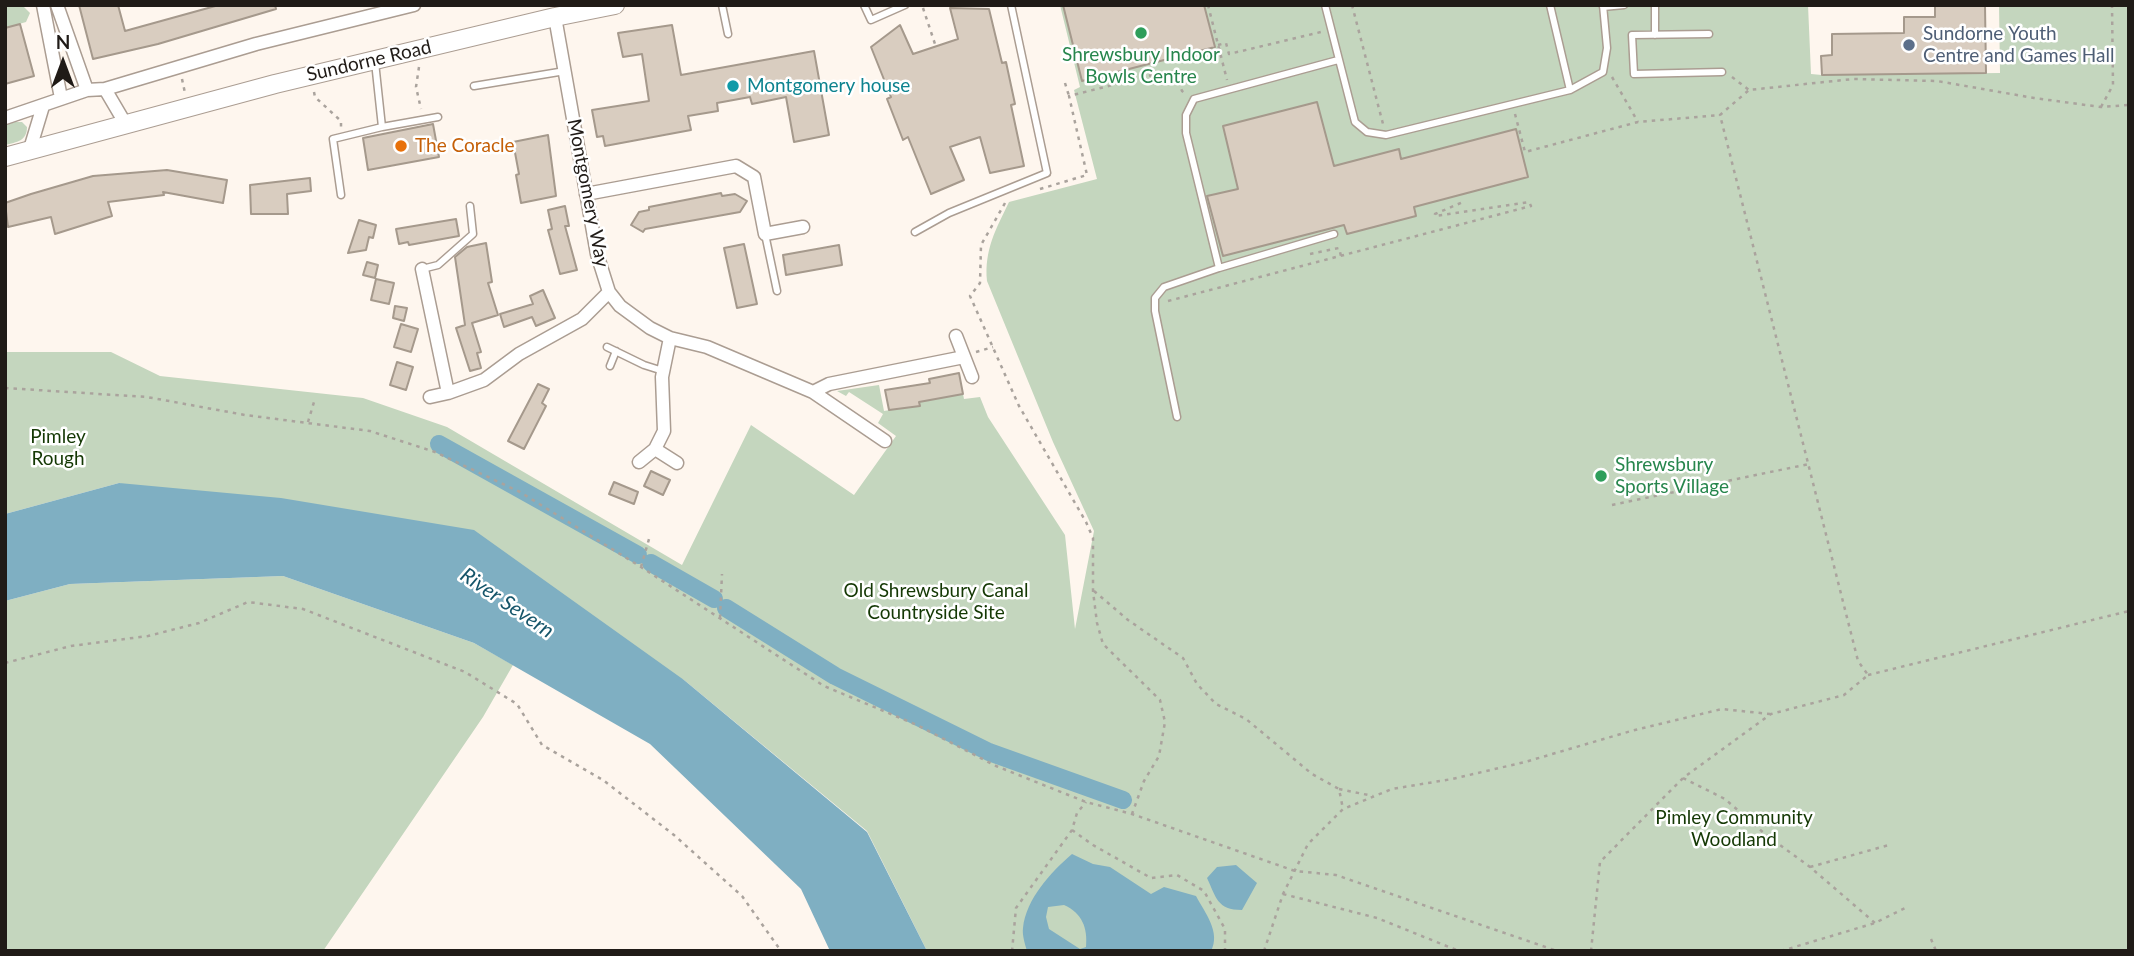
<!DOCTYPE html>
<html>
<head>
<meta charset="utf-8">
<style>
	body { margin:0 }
	#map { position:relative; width:2134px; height:956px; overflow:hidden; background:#fef6ee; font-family:Lato,sans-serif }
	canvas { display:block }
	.frame { position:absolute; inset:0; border:7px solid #201b17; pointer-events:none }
	.north { position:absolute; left:28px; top:28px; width:70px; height:70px; -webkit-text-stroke:5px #fff; paint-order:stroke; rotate:0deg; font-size:19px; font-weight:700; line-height:28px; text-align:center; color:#201b17 }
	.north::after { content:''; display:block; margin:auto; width:24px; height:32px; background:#201b17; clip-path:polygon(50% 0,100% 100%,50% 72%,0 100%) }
</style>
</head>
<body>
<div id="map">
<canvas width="2134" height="956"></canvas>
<div class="frame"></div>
<div class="north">N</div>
</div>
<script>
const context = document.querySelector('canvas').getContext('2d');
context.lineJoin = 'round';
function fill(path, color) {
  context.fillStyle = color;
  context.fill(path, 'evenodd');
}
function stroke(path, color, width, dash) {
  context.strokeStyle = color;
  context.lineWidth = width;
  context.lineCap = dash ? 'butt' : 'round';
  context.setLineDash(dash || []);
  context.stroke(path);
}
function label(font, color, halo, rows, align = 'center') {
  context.font = font + ' Lato,sans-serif';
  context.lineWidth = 5;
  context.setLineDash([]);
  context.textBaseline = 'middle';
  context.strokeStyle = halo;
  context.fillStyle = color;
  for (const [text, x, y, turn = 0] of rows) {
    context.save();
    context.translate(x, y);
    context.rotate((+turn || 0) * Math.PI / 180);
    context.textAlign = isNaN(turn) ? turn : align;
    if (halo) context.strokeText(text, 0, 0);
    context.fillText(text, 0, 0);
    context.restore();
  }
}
fill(new Path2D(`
	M10,5H22L30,13L26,22L5,28V7Z
	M1060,5H1808L1811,74L1822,75L2000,73L1999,5H2129V951H927L867,831L684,680L119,483L5,514V352H111L160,376L363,398L447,427L682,565L751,425L854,495L896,436L878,423L883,414L849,392L846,396L837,391L879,385L884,411L902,408L903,388L907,408L919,406V401L963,394L964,399L980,397L988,417L1065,535L1075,629L1094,531L1053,442L987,281C984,250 996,229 1009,202L1097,179L1074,90L1080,87Z
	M15,122H22L27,127C27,141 17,142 5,145V125Z
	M283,576L474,643L513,665L483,717L323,951H5V601L70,584Z`), '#c4d6be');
fill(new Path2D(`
	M119,483L281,498L474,530L684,680L867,832L927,951H830L801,889L650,744L474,643L283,576L70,584L5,601V514Z
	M1072,854L1093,864L1110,867L1151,894L1164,887L1196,896C1205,913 1221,932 1211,951H1027C1025,944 1022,935 1023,928C1026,899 1051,872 1072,854ZM1064,905C1082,913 1088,928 1086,947L1080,949L1049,929L1046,917L1048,907Z
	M1236,865L1257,883L1242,910C1217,910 1216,897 1207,878L1217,867Z`), '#7fafc2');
stroke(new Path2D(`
	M439,444L638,555
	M651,563L714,599
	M726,608L835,676L989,752L1123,800`), '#7fafc2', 18);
const building = new Path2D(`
	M79,5H118L125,31L219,5H275L276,9L158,44L93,59Z
	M1063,5H1204L1215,47L1082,81Z
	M1935,5H1985L1986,73L1822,75L1821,56L1832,55V34L1904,33V17H1935Z
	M950,8L989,9L1002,63L1006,62L1015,104L1011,105L1024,166L990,173L980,137L950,147L964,180L931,194L908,137L903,140L887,99L891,97L871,47L900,25L913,54L958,39Z
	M20,24L34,76L5,84V28Z
	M672,25L681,75L814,51L829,135L794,142L786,97L752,104L750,97L717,103L718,111L688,116L691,130L605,146L603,136L597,137L592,110L649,101L642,54L623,57L618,33Z
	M1317,102L1334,166L1399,149L1401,159L1516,129L1528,177L1414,207L1416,216L1347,234L1344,225L1223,256L1207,196L1238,189L1223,126Z
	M433,124L439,157L368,170L363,138Z
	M548,135L556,196L521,203L516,175L519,174L513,142Z
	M167,170L227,180L223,203L163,192L164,195L108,202L112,216L55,234L51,217L8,227L5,203L31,194L93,176Z
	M310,178L311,191L287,194L288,214H251L250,185Z
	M721,193L722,196L735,194L747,201L740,212L645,229L643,232L631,225L639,212L649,210V207Z
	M565,206L569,226H565L577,270L560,274L548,230L552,229L548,210Z
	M456,219L459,236L409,245L408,242L399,244L396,229Z
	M359,220L376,225L373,238L369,237L366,250L348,253Z
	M486,243L492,282L488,283L498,315L472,323L481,352L477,353L481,368L470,371L456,328L465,325L455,257L467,247Z
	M744,244L757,304L737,308L724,248Z
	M839,245L842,265L786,275L783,255Z
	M367,262L378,265L375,278L363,275Z
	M376,279L394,283L389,304L371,300Z
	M543,290L555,318L536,326L532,317L504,327L500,314L533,304L530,296Z
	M395,306L407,308L404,321L393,318Z
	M401,324L418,329L411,352L394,347Z
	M397,362L413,367L406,390L390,385Z
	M959,373L963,394L919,402L920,406L889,410L885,390L930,383L929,379Z
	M538,384L549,389L542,403L546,406L524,449L508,441Z
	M651,471L670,480L663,495L644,486Z
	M614,482L638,492L634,504L609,494Z`);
fill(building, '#d9cdc0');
stroke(building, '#a5998c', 2);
const lane = new Path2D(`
	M722,5L728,34
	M864,5L871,20L905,5
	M1325,5L1355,122L1367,132L1386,135L1570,90L1603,72L1607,48L1603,5
	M1550,5L1570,90
	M1655,5V35
	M1603,7L1624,5
	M1709,34L1632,35L1634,74L1722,72
	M375,62L382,127
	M474,86L565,71
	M341,195L333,139L382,127L438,117
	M915,232L949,213L1047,173L1011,5
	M765,234L777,291
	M1219,268L1186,133V115L1194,99L1338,60
	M422,269L438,265L473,234L470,206
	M607,347L644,365L663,371
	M610,366L616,351
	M1177,417L1155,311V298L1164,287L1219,268L1334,234`);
const street = new Path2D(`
	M43,5L61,98
	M57,5L87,90
	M555,17L597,254L609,292L620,306L650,328L670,338L707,347L813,392L885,441
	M105,89L125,123
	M5,118L87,90L105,89L256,44L414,5
	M30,149L43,106
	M586,194L736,166L754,177L765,234L803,227
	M422,269L448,393L484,380L519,354L582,319L609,292
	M956,336L972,377
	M670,338L662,377L664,431L655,449L677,463
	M813,392L829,384L964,357
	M430,397L448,393
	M639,462L655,449`);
const secondary = new Path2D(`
	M5,157L275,84L555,17L615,5`);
stroke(lane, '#ab9d92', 9);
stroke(street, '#ab9d92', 15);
stroke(secondary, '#ab9d92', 20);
stroke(new Path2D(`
	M1208,5L1227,80
	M1352,5L1383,124
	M923,8L935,44
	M1218,45L1226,43L1229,54L1321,32
	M419,67L416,87L421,109
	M1612,77L1638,122
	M1732,77L1749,90
	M182,79L185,93
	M1065,83L1069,96
	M314,92L315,97L341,121V127
	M2101,107L2113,85L2112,5
	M1515,114L1525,152L1638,122L1720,115
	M1040,189L1087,175L1069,96L1164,72L1176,76L1182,91L1186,94
	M1005,203L981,245L980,283L970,296L1019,406L1086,522L1093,538V591L1097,623L1103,644L1160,700L1165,722L1159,756L1144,781L1132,814
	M1310,254L1339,248L1341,256
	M1168,301L1531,206L1529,202L1435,216V214L1463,202
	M976,352L993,347
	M5,388L147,397L245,415L370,431L435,452L520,492L641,567L824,686L917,725L996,766L1086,802L1132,814L1295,871L1336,875L1557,951
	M308,422L314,402
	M1612,505L1809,464
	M641,567L649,539
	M1094,591L1128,620L1183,658L1197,684L1216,704L1246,719L1312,774L1339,789L1343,809
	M720,618L722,574
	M5,663L71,646L148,636L199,623L248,602L303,609L465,672L517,704L542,745L603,780L674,835L742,896L781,951
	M1868,675L2129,611
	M1683,778L1725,799L1765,834L1810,867L1875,923
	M1339,789L1373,796
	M1072,830L1093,845L1151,878L1177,875L1204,891L1225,929V951
	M1810,867L1889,845
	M1283,894L1377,918L1459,951
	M1931,939L1936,951
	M1012,951L1016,908L1072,830L1077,813L1086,802
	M1264,951L1283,894L1308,844L1343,809L1392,789L1452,779L1525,762L1631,731L1722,709L1770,714
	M1591,951L1600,862L1683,778L1771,714L1844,695L1868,675L1858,661L1720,115L1749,90L1853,79L1937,81L2034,98L2101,107L2129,105
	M1781,951L1875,923L1905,908`), '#aaa39d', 2.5, [3.5, 5]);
stroke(lane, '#fff', 6);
stroke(street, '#fff', 12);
stroke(secondary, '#fff', 18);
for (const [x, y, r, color] of [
	[1141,33,7,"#2e9e5b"],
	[1909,45,7,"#5c6f8a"],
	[733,86,7,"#0f9aa8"],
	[401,146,7,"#e8710a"],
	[1601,476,7,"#2e9e5b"]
]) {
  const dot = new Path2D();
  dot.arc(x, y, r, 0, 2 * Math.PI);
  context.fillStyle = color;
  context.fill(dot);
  stroke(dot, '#fff', 2.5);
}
label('19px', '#4e5e75', '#fff', [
	["Sundorne Youth",1923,34],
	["Centre and Games Hall",1923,56]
], 'left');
label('19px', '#27864d', '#fff', [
	["Shrewsbury Indoor",1141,55],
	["Bowls Centre",1141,77],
	["Shrewsbury",1615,465,"left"],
	["Sports Village",1615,487,"left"]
]);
label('19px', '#201b17', '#fff', [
	["Sundorne Road",369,61,-13],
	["Montgomery Way",588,193,79]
]);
label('19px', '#0d838f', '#fff', [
	["Montgomery house",747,86]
], 'left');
label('19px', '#c56008', '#fff', [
	["The Coracle",415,146]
], 'left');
label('19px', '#143804', '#fff', [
	["Pimley",58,437],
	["Rough",58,459],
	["Old Shrewsbury Canal",936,591],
	["Countryside Site",936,613],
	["Pimley Community",1734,818],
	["Woodland",1734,840]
]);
label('italic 21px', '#15556a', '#fff', [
	["River Severn",507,603,34]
]);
</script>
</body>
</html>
